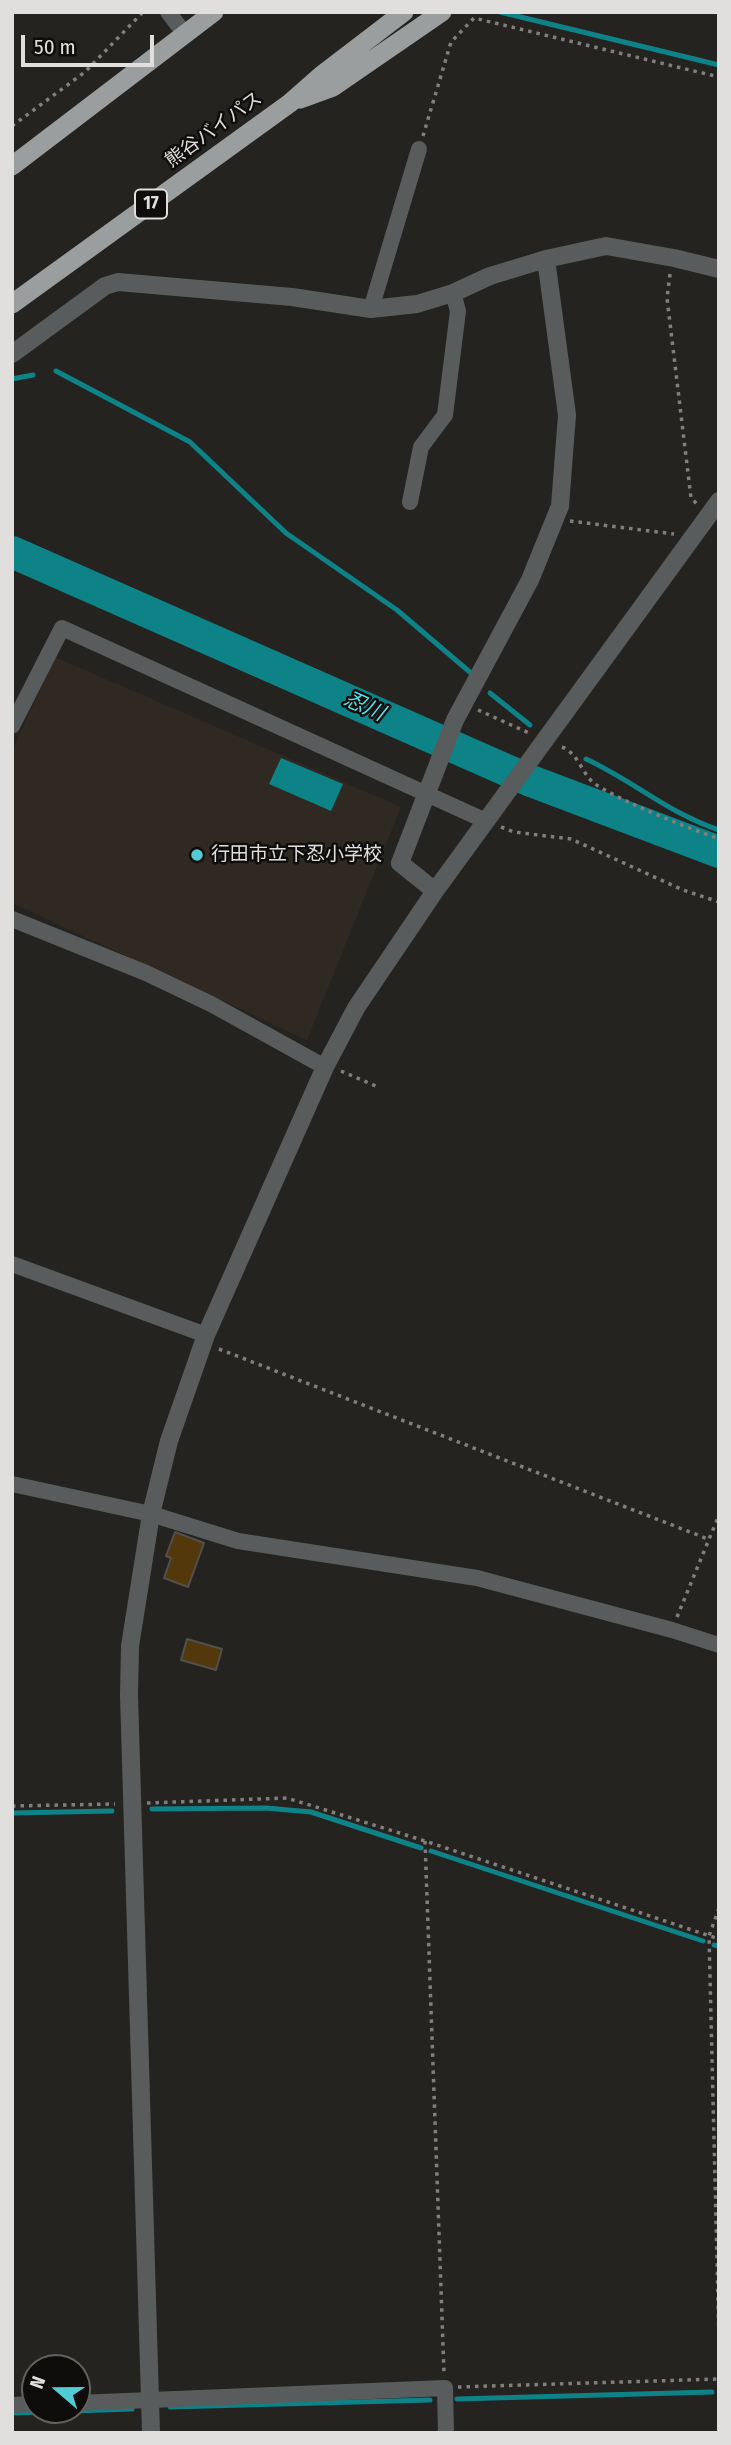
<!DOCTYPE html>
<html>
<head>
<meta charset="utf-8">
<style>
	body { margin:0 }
	#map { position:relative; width:731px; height:2445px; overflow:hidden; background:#252320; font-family:"Fira Sans Condensed",sans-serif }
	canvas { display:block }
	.frame { position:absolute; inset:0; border:14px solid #e1dfdd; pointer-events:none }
	.north { position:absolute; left:21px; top:2354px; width:70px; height:70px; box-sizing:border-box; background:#0e0d0c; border:2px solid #626160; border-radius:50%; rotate:290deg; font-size:19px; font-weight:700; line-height:28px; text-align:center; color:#e1dfdd }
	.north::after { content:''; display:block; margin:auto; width:24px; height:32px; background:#51ccd2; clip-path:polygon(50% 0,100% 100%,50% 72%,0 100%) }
	.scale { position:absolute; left:21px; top:35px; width:133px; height:32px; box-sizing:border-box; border:4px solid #e1dfdd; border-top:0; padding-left:9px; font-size:21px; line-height:24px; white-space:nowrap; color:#e1dfdd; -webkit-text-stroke:5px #0e0d0c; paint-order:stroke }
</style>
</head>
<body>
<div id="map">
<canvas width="731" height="2445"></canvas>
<div class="frame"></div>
<div class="north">N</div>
<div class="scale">50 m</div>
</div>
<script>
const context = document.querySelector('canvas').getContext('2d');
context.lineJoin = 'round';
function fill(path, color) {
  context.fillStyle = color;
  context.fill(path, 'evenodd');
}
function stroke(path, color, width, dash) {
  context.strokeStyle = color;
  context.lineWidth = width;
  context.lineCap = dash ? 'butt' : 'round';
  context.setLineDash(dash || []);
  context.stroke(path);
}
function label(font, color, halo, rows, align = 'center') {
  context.font = font + ' "Fira Sans Condensed","Noto Sans JP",sans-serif';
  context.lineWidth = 5;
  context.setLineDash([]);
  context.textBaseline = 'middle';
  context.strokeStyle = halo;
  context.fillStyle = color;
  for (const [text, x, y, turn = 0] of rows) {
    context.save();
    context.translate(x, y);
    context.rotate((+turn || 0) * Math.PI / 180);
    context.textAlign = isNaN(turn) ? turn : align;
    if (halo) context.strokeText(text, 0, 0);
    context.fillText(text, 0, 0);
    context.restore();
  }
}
fill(new Path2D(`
	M55,657L401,807L307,1040L12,903V751Z`), '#2f2921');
fill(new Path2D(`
	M281,758L343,784L331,811L269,784Z`), '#0d8287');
stroke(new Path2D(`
	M500,12L719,65
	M56,371L190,442L286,533L397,610L471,673
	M12,379L33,375
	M490,693L530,725
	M586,759C632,780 670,814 719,830
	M152,1809L266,1808L311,1812L421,1848
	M12,1813L112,1811
	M431,1851L703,1941
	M714,1945L719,1946
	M457,2399L712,2392
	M170,2407L430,2400
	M15,2413L132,2409`), '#0d8287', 5);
stroke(new Path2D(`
	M12,552L531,781L719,852`), '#0d8287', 32);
const building = new Path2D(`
	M175,1532L204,1543L188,1587L164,1578L171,1558L166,1556Z
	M187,1639L222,1649L216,1670L181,1660Z`);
fill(building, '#52380b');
stroke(building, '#52504d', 2);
stroke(new Path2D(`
	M12,126L85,72L143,12
	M423,136L451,42L474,18L719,77
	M670,274L667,298L691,498L697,504
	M570,521L674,534
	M478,710L529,733
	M562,747C580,754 582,777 598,786C632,806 681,825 719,839
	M501,827L514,832L571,839L683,890L719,902
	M341,1071L378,1087
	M219,1349L708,1539
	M677,1617L719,1515
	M147,1803L287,1798L425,1841L719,1939
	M12,1806L115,1804
	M425,1841L444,2373
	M719,1908L709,1936L719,2341
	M458,2387L719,2379`), '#817f7d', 3.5, [3.5, 5]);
stroke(new Path2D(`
	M168,12L185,34
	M371,309L419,149
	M410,502L421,447L445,415L458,311L453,293
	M12,726L62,628L486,821
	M12,919L146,973L211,1004L325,1067
	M12,1264L206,1335
	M12,1484L151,1514L238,1541L477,1578L672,1630L719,1645
	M77,2403L445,2388L446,2433
	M12,2405L35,2404`), '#595c5c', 16);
stroke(new Path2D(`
	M12,354L105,286L118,282L292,297L371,309L417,304L453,293L490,276L546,259L606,246L674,258L719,269
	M435,891L400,863L455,720L530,580L560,506L567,415L546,259
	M151,2433L129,1695L130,1646L151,1514L169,1441L206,1335L325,1067L356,1008L435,891L719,501`), '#595c5c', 18);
stroke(new Path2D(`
	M300,99L333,87L442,12
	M12,166L214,12
	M12,304L290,103L323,74L404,12`), '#9a9e9e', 19);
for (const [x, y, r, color] of [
	[197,855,7,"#51ccd2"]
]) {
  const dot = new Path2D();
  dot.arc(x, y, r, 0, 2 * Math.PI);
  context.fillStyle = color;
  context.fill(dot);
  stroke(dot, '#0e0d0c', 2.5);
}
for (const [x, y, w] of [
	[151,204,32]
]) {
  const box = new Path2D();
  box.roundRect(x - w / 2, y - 14.5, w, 29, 5);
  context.fillStyle = '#0e0d0c';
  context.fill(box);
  stroke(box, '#e1dfdd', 2);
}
label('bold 18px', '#e1dfdd', null, [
	["17",151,204]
]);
label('19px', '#e1dfdd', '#0e0d0c', [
	["熊谷バイパス",214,130,-36]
]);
label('19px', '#e1dfdd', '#0e0d0c', [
	["行田市立下忍小学校",211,855]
], 'left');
label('italic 21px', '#59dfe5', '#0e0d0c', [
	["忍川",364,707,24]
]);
</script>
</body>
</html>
